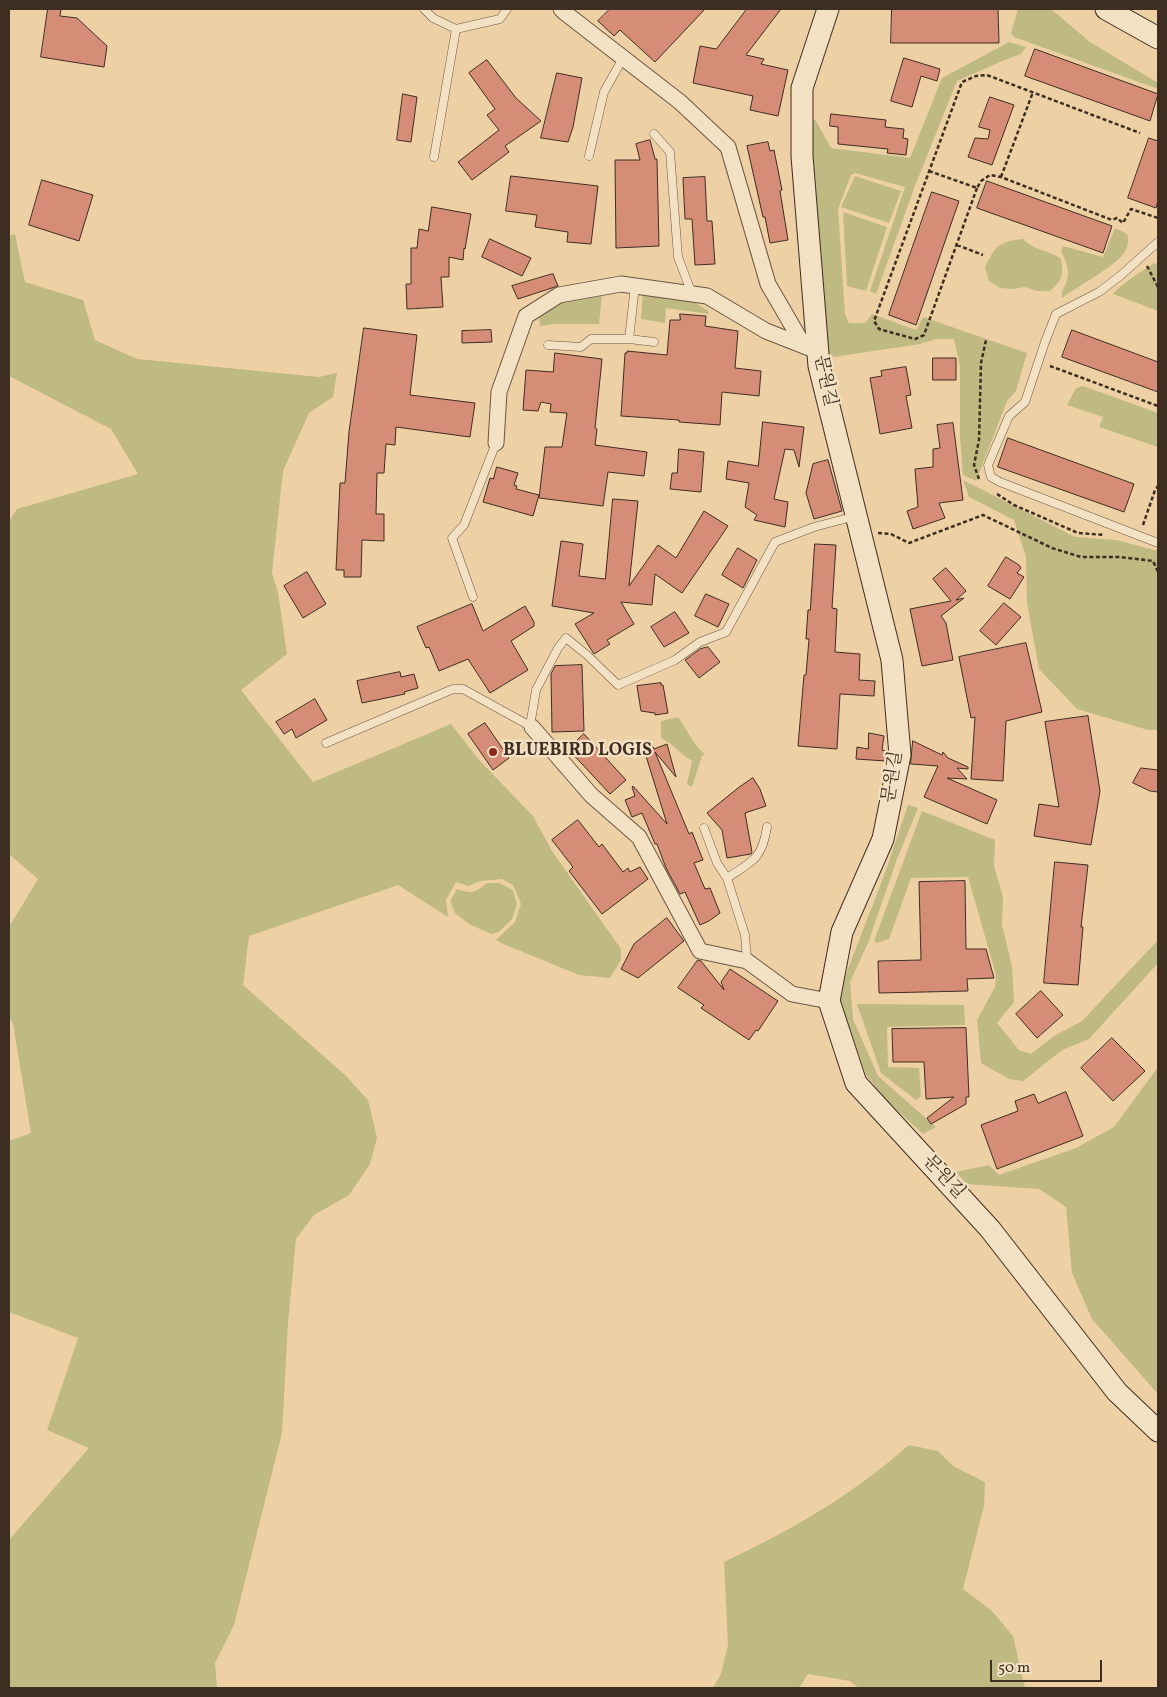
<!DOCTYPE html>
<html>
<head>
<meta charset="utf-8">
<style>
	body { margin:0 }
	#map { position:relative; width:1167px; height:1697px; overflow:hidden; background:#edd1a5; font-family:Vollkorn,serif }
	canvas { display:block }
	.frame { position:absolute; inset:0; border:10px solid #3e2d21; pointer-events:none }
	.scale { position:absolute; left:990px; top:1660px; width:112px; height:22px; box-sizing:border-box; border:2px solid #3e2d21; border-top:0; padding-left:6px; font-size:15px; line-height:18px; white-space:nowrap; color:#3e2d21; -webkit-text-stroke:4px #f3e1c4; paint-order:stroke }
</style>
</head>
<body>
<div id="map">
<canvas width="1167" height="1697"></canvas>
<div class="frame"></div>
<div class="scale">50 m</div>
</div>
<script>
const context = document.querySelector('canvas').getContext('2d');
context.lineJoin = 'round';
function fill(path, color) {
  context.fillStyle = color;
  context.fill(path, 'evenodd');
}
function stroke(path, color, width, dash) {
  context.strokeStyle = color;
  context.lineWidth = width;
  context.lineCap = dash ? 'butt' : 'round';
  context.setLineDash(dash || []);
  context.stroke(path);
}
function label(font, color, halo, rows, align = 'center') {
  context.font = font + ' Vollkorn,"Noto Serif KR",serif';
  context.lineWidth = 4.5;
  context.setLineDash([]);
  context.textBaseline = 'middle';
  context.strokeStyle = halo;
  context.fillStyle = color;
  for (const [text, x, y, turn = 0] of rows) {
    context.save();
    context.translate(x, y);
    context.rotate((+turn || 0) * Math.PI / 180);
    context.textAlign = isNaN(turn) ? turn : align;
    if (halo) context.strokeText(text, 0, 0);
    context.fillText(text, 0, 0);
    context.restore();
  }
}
fill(new Path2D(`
	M1018,9H1051L1090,42L1158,83V89L1014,37L1011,33Z
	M1009,42L1026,47L1021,54L1002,61L957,81L915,186L876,294L870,291L905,187L855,173L851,175L838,209L845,314L849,323H865L872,314L916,330L923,317L1027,353L1016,391L1007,401L976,481L963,475L960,438V366L954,339H936L920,344L834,357L829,353L824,324L809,122L813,119L816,121L831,148L910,158L942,78Z
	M855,176L901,191L889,223L841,207Z
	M843,212L887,227L866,291L847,286Z
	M1115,228L1127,234C1129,240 1128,247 1124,253C1114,267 1077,287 1062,298C1061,291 1064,289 1066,283C1071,270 1066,262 1061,251L1063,246L1103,257Z
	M15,234L25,282L83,300L95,340L137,359L319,377L337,373L333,397L309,413L283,471L272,573L278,592L287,654L241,690L313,782L451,724L480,761L533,816L552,851L621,949V960L610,978L579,975L501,943L496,940L515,922L521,904L513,885L502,879L480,881L469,886L456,882L446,900L448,917L398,885L249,936L243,985L345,1075L368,1100L377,1138L370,1164L349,1195L314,1215L296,1239L288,1323L282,1433L234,1625L215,1663L217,1688H9V1540L89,1448L47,1430L78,1338L9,1312V1141L31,1133L13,1024L9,1016V927L38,879L9,854V521L17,509L138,474L111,429L9,376V236Z
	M1023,239C1036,252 1048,249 1061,259C1064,276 1062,280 1050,291H1037L1025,287L1013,289L1000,288L989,281L985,267C996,245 998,242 1023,239Z
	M1154,263L1158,265V311L1113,294C1122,283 1142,272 1154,263Z
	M643,292L689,299L708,311L709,314L666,308L665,323L641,319Z
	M602,294L599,324H556L540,326L539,315L563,298Z
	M1083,386L1158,413V447L1099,427L1103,417L1067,405L1076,388Z
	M963,480L1075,537L1116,540L1158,551V730H1148L1077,709L1039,669L1027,603L1026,557L1014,520L969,497Z
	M678,717C687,728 693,746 705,754L702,756L692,787L687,784L692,761C680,754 673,743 661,738V721Z
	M908,805L918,808L897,859L868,943L850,982L853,1019L878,1076L936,1127L923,1134L888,1102L866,1075L840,1001L846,974L885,873Z
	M922,811L995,840L994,866L1003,897L1002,925L1012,966L1014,1002L997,1023L1019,1050L1031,1054L1054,1036L1082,1021L1158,940V963L1089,1039L1062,1050L1023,1081L1009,1079L981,1063L977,1020L995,987L996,975L968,877L911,878L889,939L877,943L874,941Z
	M487,883H499L513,890L517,904L512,919L499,932L491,934L469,924L455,913L450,901L457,889C472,894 475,893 487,883Z
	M857,1004L964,1005L965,1025L887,1027L888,1067L919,1068L921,1096L916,1100L881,1073Z
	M1158,1067V1394L1092,1319L1072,1273L1066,1207L1039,1189L967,1184L956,1172L989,1165L999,1175L1076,1148L1114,1127Z
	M909,1445L938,1451L953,1466L985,1482L984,1506L963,1589L991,1610L1013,1636L1025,1688H859L850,1681L808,1674L799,1688H713L721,1674L728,1645L724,1562C772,1539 821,1513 864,1481C880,1470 894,1457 909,1445Z`), '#bfb982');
const building = new Path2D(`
	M48,9H61L60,16L77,18L107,46L104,67L41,57Z
	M610,9H705L655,62L620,30L614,36L598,21Z
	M747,9H781L746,55L764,59L761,64L788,70L778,116L750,110L753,96L693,83L700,46L716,49Z
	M892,9H998L999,43H891Z
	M1035,49L1158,94L1150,121L1025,76Z
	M904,58L940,69L937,81L921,76L912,107L891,101Z
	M487,60L516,98L541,121L505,146L509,152L472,180L458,162L499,130L487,115L495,109L469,73Z
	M557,73L582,78L573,127L568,142L541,138Z
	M403,94L417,97L411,142L397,140Z
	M990,97L1014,105L992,165L968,157L975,138L988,139L990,130L979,127Z
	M831,114L886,120L885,127L904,129L903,138L908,139L906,155L887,153L888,149L838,144V127L830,126Z
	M1149,138L1158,141V200L1156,208L1128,198Z
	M650,140L655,159H657L659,246L616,248L615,160H640L636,144Z
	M768,142L770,151L774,150L782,190L780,191L788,240L770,243L765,217H763L747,146Z
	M511,176L598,186L591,244L567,242L568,232L535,227L537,215L506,211Z
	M705,177L707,221H712L715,264L695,265L692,219H685L683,178Z
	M42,180L93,195L79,241L29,225Z
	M987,181L1112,226L1103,253L977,208Z
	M932,192L959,201L916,325L889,315Z
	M432,207L471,214L465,249L464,248L463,260L449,257V277H441L443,307L407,309L406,284H411V248H417L419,229L428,231Z
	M490,239L531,258L522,276L482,257Z
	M553,274L558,286L518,299L512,286Z
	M680,314L706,316L705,326L738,331L735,368L761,371L759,396L722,392L720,425L679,422V420L621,416L625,353H627V351L667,355L670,320H680Z
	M364,328L417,335L410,395L475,403L470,437L396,427L395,445L386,444L384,473H377L376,514H384V541L362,540L361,577H344V570H336L340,483H345L349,432Z
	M491,330L492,342L462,343V331Z
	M1072,330L1158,362V392L1062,357Z
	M555,353L602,359L595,428L597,429L595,445L647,452L644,476L608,472L603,506L539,498L545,447H562L567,413L550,412L551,404L541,402L538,411L523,410L526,370L553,372Z
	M933,358H956V380H933Z
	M906,367L911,395L906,396L912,428L880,434L870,378L882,376L881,371Z
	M763,422L804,427L799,467L794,450L785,449L774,499L788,502L785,527L754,520L757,515L745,507L749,483L726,479L728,461L758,466Z
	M953,423L963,500L939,503L945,518L913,529L907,511L918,507L915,469L933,467V449L940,448L937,425Z
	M1008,438L1134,484L1124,512L998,467Z
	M679,449L704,452L701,492L670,489L672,473H677Z
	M828,460L842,511L814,519L806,493L813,464Z
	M497,467L518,473L514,485L517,486L516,489L539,495L533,516L483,502L490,478L493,479Z
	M613,499L638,501L629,586L658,545L676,558L704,511L728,526L682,593L655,574L652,605L621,602L634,624L607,640L610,644L594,654L575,624L594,613L552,606L561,541L583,544L579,576L605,579Z
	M815,544L836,545L832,608L837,609L835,652L860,654L859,680L875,681L874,696L840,694L837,749L798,746L804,675H806L809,639H806L808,610H810Z
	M738,548L757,560L743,588L722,575Z
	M1006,557L1019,565L1021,568L1017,573L1024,577L1010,599L988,586Z
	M946,568L966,591L956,600L964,598L941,616L946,623L953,660L922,666L910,609L951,601L933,579Z
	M307,572L326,604L303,618L284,586Z
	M706,594L729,604L718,627L695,616Z
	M1004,603L1021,617L996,645L980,631Z
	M472,604L483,631L525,606L534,622V626L511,641L528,670L490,693L468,659L439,671L429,647L426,648L417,627Z
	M675,612L689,633L664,647L651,627Z
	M1026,643L1042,712L1006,721L1003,781L971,779L975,717L971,718L959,657Z
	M708,647L720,662L699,678L685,660L700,649Z
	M582,665L584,731L552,732L551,674L555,666Z
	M400,672L401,677L414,674L418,688L404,692L405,694L362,703L357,681Z
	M661,683V685H663L668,713L655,715V713L641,711L637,686Z
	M315,699L327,720L296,738L292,729L284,734L276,722Z
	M1088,716L1100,791L1091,845L1034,836L1039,804L1059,807L1045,722Z
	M485,723L509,758L493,770L468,734Z
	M869,733L884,736L882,750L887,751L886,761L856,759L857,747L868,749Z
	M584,734L626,780L610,794L568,749Z
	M650,741L654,749L667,744L676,777L655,752L689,834L692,832L703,860L694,863L705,889L710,888L720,913L709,921L700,925L685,892L680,894L666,868L657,844H655L642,813L632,817L625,800L635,796L632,787L633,786L667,824L642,743Z
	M913,741L942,755L943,752L948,758L968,767V769L957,768L967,779L947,778L997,800L987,824L924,797L938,766L911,764Z
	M1141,768L1158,770V792L1150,791L1133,783Z
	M753,778L760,789L766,806L745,813L752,852L751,854L727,858L722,830L707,813L738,788Z
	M578,820L599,847L602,844L623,872L628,868L630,872L640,867L648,879L602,914L569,871L573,867L552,840Z
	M1055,862L1088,865L1081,927H1083L1078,985L1044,983Z
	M965,881L966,949H986L994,978L967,979L968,991L879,993L878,961L921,960L919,882Z
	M667,918L684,941L638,978L621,969L634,944Z
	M698,960L701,961L724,990L721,982L730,969L778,1001L758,1031L756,1030L749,1040L701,1008L704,1005L678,988Z
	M1041,991L1063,1015L1037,1038L1016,1014Z
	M966,1028L969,1097H966V1104L931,1124L927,1118L954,1097L926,1099L924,1062H893L892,1029Z
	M1112,1038L1145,1071L1113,1101L1081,1068Z
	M1066,1092L1083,1136L997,1169L981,1125L1018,1111L1015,1101L1034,1094L1038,1103Z`);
fill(building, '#d68d77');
stroke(building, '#3e2d21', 1);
const lane = new Path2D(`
	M424,9L433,18L456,29L500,19L507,9
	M654,134L670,152L678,257L692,294
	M589,156L604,92L623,58
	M434,157L456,29
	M1158,242L1120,276L1099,292L1056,314L1045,342L1025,402L1009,416L988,465L991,477L1000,482L1158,543
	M629,339L635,286
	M548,345L581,347L591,339H629L654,342
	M473,597L452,538L464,525L496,443
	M530,726L536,690L558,648L566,638L587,655L618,685L675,660L700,642L726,632L775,542L814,527L856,516
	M326,743L453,689H463L532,727
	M704,828L717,863L727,878L745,935L747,961
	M727,878C753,861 762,859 767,827`);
const street = new Path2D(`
	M561,9L564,12L680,102L728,147L768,284L804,346
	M496,443L499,392L526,316L559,295L621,284L707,296L766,331L817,351
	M532,727L591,795L639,837L700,951L747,961L792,994L829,1001`);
const secondary = new Path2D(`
	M828,9L802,88V156L819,366L892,660L900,755L883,839L842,932L829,1001L856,1083L990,1229L1117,1392L1158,1431
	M1106,9L1158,38`);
stroke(lane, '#6a5642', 9);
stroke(street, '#6a5642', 17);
stroke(secondary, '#3e2d21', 23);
stroke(new Path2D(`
	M929,171L977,188L981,181L990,175L1001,177L1112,220L1117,218L1123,223L1131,209L1158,218
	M1001,177L1033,92
	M977,188L924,335L915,339L879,329L874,321L962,82L976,76L987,75L1140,133
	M957,245L983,255
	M1147,266L1158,287
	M1050,366L1158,406
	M979,479L974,465L979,440L981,363L986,340
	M997,494L1014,505L1078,533L1104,535
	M1143,525L1155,490L1158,486
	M878,533L891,534L909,543L983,515L1052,548L1081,557H1119L1153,561L1158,572`), '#3e2d21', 2.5, [4, 2.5]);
stroke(lane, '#f3e1c4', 8);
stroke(street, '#f3e1c4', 15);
stroke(secondary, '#f3e1c4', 21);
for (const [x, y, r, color] of [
	[493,752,5,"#8f2418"]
]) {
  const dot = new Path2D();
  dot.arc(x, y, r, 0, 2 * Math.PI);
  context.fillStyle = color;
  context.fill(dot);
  stroke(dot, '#f3e1c4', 2);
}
label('18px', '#3e2d21', '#f3e1c4', [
	["문원길",824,381,78],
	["문원길",894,777,-81],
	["문원길",943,1178,47]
]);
label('bold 18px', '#3e2d21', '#f3e1c4', [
	["BLUEBIRD LOGIS",503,752]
], 'left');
</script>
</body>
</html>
